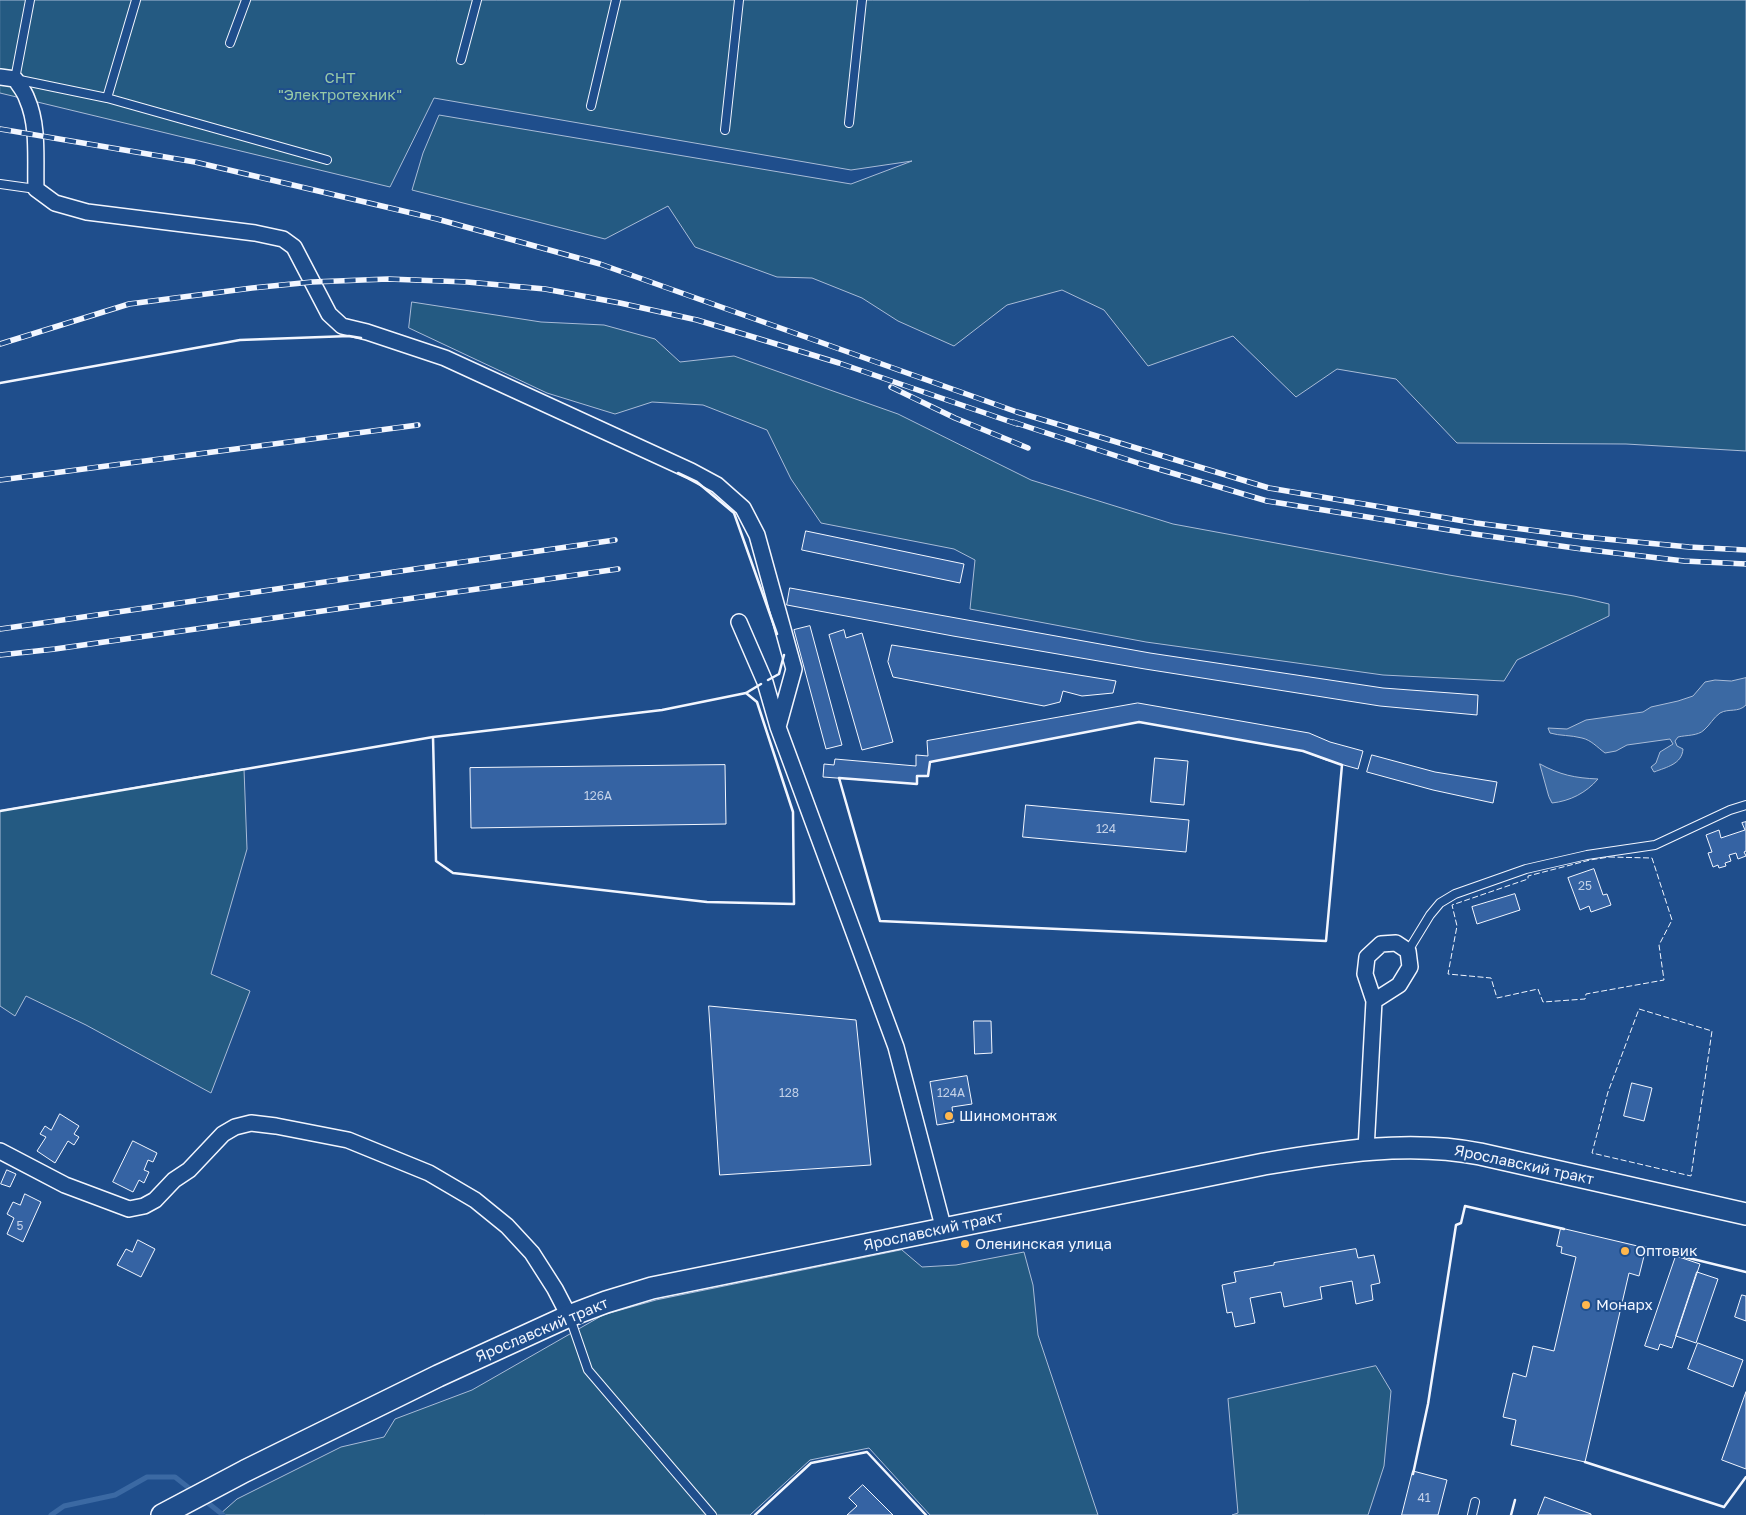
<!DOCTYPE html>
<html>
<head>
<meta charset="utf-8">
<style>
	body { margin:0 }
	canvas { display:block; background:#1f4e8c }
</style>
</head>
<body>
<canvas width="1746" height="1515"></canvas>
<script>
const context = document.querySelector('canvas').getContext('2d');
context.lineJoin = 'round';
function fill(path, color) {
  context.fillStyle = color;
  context.fill(path, 'evenodd');
}
function stroke(path, color, width, dash) {
  context.strokeStyle = color;
  context.lineWidth = width;
  context.lineCap = dash ? 'butt' : 'round';
  context.setLineDash(dash || []);
  context.stroke(path);
}
function label(font, color, halo, rows, align = 'center') {
  context.font = font + ' "Golos Text",sans-serif';
  context.lineWidth = 4;
  context.setLineDash([]);
  context.textBaseline = 'middle';
  context.strokeStyle = halo;
  context.fillStyle = color;
  for (const [text, x, y, turn = 0] of rows) {
    context.save();
    context.translate(x, y);
    context.rotate((+turn || 0) * Math.PI / 180);
    context.textAlign = isNaN(turn) ? turn : align;
    if (halo) context.strokeText(text, 0, 0);
    context.fillText(text, 0, 0);
    context.restore();
  }
}
const green = new Path2D(`
	M0,0H1746V451L1626,444L1457,443L1396,379L1337,369L1296,397L1233,336L1148,366L1104,310L1062,290L1007,305L954,346L898,321L862,298L812,278L777,277L695,247L668,206L605,239L412,190L423,153L439,115L851,184L912,161L851,170L434,98L390,187L0,93Z
	M412,302L541,322L604,325L655,339L680,362L734,356L898,414L1031,480L1173,524L1449,575L1574,596L1609,604V616L1517,660L1504,681L1383,675L1146,642L970,609L975,560L954,549L821,523L791,479L767,430L703,405L652,402L615,414L547,393L409,328Z
	M244,769L247,849L211,974L250,991L211,1093L86,1025L26,996L15,1016L0,1006V811Z
	M902,1250L922,1267L956,1265L1024,1252L1033,1285L1038,1335L1098,1515H930L869,1448L810,1460L750,1515H219L237,1499L341,1447L384,1437L395,1419L472,1390L603,1315L656,1300Z
	M1376,1366L1391,1391L1384,1466L1368,1515H1232L1238,1513L1228,1399Z`);
fill(green, '#245a82');
stroke(green, '#a8bbd7', 1);
const water = new Path2D(`
	M1746,678V705C1738,713 1729,708 1720,713C1713,718 1710,725 1704,730C1698,736 1686,735 1678,737L1675,741L1677,746L1683,749C1682,764 1667,767 1654,772L1651,767L1656,763L1660,752L1673,744L1670,739L1627,745L1616,751L1605,753C1597,747 1591,740 1582,738C1571,735 1560,736 1550,733L1548,728L1567,729L1586,720L1643,712L1651,707L1678,701L1693,696L1705,682L1715,680L1731,681Z
	M1540,764C1560,775 1575,778 1598,779C1586,793 1570,801 1552,803L1549,797Z`);
fill(water, '#3b69a3');
stroke(water, '#a8bbd7', 1);
stroke(new Path2D(`
	M203,1499L223,1515
	M51,1515L64,1506L115,1495L147,1477H175L194,1492`), '#3b69a3', 5);
const building = new Path2D(`
	M806,531L964,564L960,583L802,550Z
	M790,588L1150,653L1383,688L1478,695L1477,715L1380,706L1145,669L953,636L787,605Z
	M810,626L842,745L826,749L794,630Z
	M844,630L846,638L862,633L893,742L862,750L829,635Z
	M892,645L1116,681L1113,693L1082,696L1063,691L1060,702L1044,706L893,677L888,662Z
	M1138,703L1309,733L1330,742L1363,751L1358,769L1326,760L1303,751L1139,722L930,762L928,776H917V784L823,777L824,764L834,765L835,759L916,766V755L928,756L927,741Z
	M1372,755L1435,772L1497,782L1493,803L1433,790L1367,772Z
	M1155,758L1188,761L1184,805L1151,802Z
	M725,765L726,824L471,828L470,768Z
	M1026,805L1189,820L1186,852L1023,837Z
	M1746,822V851L1744,852L1746,856L1738,859L1736,853L1729,855L1731,861L1725,863L1726,866L1719,868L1718,865L1713,867L1708,853L1712,852L1706,835L1719,830L1721,838L1745,830L1742,823Z
	M1594,869L1603,895L1607,894L1611,905L1591,912L1589,906L1580,910L1568,878Z
	M1515,894L1520,910L1477,924L1472,907Z
	M709,1006L856,1020L871,1165L720,1175Z
	M974,1021H991L992,1053L975,1054Z
	M967,1076L972,1104L952,1107L954,1122L937,1125L930,1082Z
	M1632,1083L1652,1088L1644,1121L1624,1116Z
	M60,1114L79,1126L74,1134L79,1137L74,1145L68,1141L55,1163L37,1151L46,1137L40,1134L45,1126L51,1130Z
	M133,1141L157,1153L153,1162L148,1160L144,1170L149,1172L144,1183L139,1180L133,1192L113,1182Z
	M7,1170L16,1174L10,1187L1,1184Z
	M25,1194L41,1202L23,1242L7,1234L14,1218L7,1214L13,1202L20,1205Z
	M1561,1228L1646,1248L1639,1276L1629,1273L1585,1462L1511,1445L1516,1420L1503,1417L1513,1373L1526,1377L1533,1346L1554,1351L1576,1257L1561,1253L1562,1247L1557,1246Z
	M138,1240L155,1249L141,1277L117,1265L126,1249L132,1252Z
	M1356,1249L1358,1258L1374,1255L1380,1283L1371,1285L1373,1300L1356,1304L1352,1281L1320,1287L1322,1299L1284,1307L1281,1292L1250,1298L1255,1323L1235,1327L1232,1312L1227,1313L1222,1285L1236,1282L1234,1272L1274,1265V1263Z
	M1676,1256L1700,1264L1672,1348L1660,1344L1658,1350L1645,1346Z
	M1697,1272L1718,1279L1696,1343L1676,1336Z
	M1742,1295L1746,1296V1321L1735,1317Z
	M1698,1343L1743,1360L1733,1387L1688,1369Z
	M1746,1392V1469L1722,1460Z
	M1413,1471L1447,1480L1438,1515H1402Z
	M863,1485L893,1515H847L857,1506L849,1498Z
	M1545,1497L1591,1514V1515H1538Z`);
fill(building, '#3563a3');
stroke(building, '#f2f6ff', 1);
const lane = new Path2D(`
	M30,0L15,79L107,98L327,160
	M230,43L246,0
	M461,60L477,0
	M107,98L136,0
	M591,106L616,0
	M849,123L862,0
	M725,130L739,0
	M0,184L36,189
	M1408,951L1430,915L1440,903L1455,894L1526,869L1587,855L1655,845L1730,810L1746,805
	M570,1318L588,1370L712,1515
	M1472,1515L1475,1502`);
const street = new Path2D(`
	M0,77L15,79C19,85 25,92 27,99C39,126 35,160 36,189L55,203L87,212L255,233L283,239L294,247L329,314L342,326L367,332L445,358L691,471L717,485L743,508L757,535L794,669L778,727L896,1047L944,1230
	M739,622L765,682L778,727
	M1366,1150L1374,1001L1365,974L1367,957L1381,944L1396,943L1408,951L1410,967L1399,985L1374,1001
	M0,1151L65,1185L129,1209L144,1206L155,1200L174,1180L189,1170L223,1134L235,1127L251,1123L276,1126L348,1140L429,1173L475,1200L507,1226L532,1253L555,1289L569,1316`);
const secondary = new Path2D(`
	M162,1515L245,1471L438,1376L569,1316L606,1302L652,1288L1264,1164C1335,1152 1409,1140 1480,1154L1746,1214`);
stroke(lane, '#f2f6ff', 10);
stroke(street, '#f2f6ff', 18);
stroke(secondary, '#f2f6ff', 24);
stroke(lane, '#1f4e8c', 8);
stroke(street, '#1f4e8c', 15);
stroke(secondary, '#1f4e8c', 21);
const rail = new Path2D(`
	M0,129L195,162L437,219L600,264L1017,412L1269,488L1476,523L1584,537L1689,547L1746,550
	M0,344L129,304L252,288L312,282L388,279L467,282L545,289L620,303L697,320L839,363L1017,424
	M891,387L955,418L1028,448
	M1013,422L1138,463L1267,501L1474,534L1582,549L1684,561L1746,564
	M0,480L418,425
	M0,629L615,540
	M0,655L55,649L618,569`);
stroke(rail, '#f2f6ff', 5.5);
stroke(rail, '#1f4e8c', 4, [11]);
stroke(new Path2D(`
	M1609,857L1652,858L1672,920L1659,945L1664,980L1586,994L1585,999L1543,1002L1538,989L1497,998L1491,978L1448,974L1457,926L1452,905L1528,879V876L1590,860Z
	M1639,1009L1712,1031L1691,1176L1592,1153L1608,1092Z`), '#f2f6ff', 1, [6, 2.5]);
stroke(new Path2D(`
	M0,383L240,340L349,336L361,338
	M678,473L697,482L734,513L777,634
	M768,680L779,674L784,655
	M1139,722L1303,751L1342,765L1326,941L880,921L839,778L917,784V776H928L930,762Z
	M433,737L436,861L453,873L707,902L794,904L793,812L757,702L746,693
	M0,811L433,737L662,710L746,693L761,684
	M1644,1247L1746,1272
	M1585,1462L1724,1507L1746,1477
	M1413,1474L1428,1404L1456,1225L1461,1223L1465,1206L1564,1229
	M755,1515L811,1463L867,1452L926,1515
	M1511,1515L1515,1500`), '#f2f6ff', 2.5);
for (const [x, y, r, color] of [
	[949,1116,5,"#ffb74d"],
	[965,1244,5,"#ffb74d"],
	[1625,1251,5,"#ffb74d"],
	[1586,1305,5,"#ffb74d"]
]) {
  const dot = new Path2D();
  dot.arc(x, y, r, 0, 2 * Math.PI);
  context.fillStyle = color;
  context.fill(dot);
  stroke(dot, '#1f4e8c', 2);
}
label('12px', '#c3d1e8', null, [
	["126А",598,796],
	["124",1106,829],
	["25",1585,886],
	["128",789,1093],
	["124А",951,1093],
	["5",20,1226],
	["41",1424,1498]
]);
label('15px', '#97c8a6', '#1f4e8c', [
	["СНТ",340,78],
	["\"Электротехник\"",340,95]
]);
label('15px', '#f2f6ff', '#1f4e8c', [
	["Шиномонтаж",959,1116],
	["Оленинская улица",975,1244],
	["Оптовик",1635,1251],
	["Монарх",1596,1305]
], 'left');
label('15px', '#f2f6ff', '#1f4e8c', [
	["Ярославский тракт",1524,1165,12],
	["Ярославский тракт",933,1231,-12],
	["Ярославский тракт",542,1330,-23]
]);
</script>
</body>
</html>
